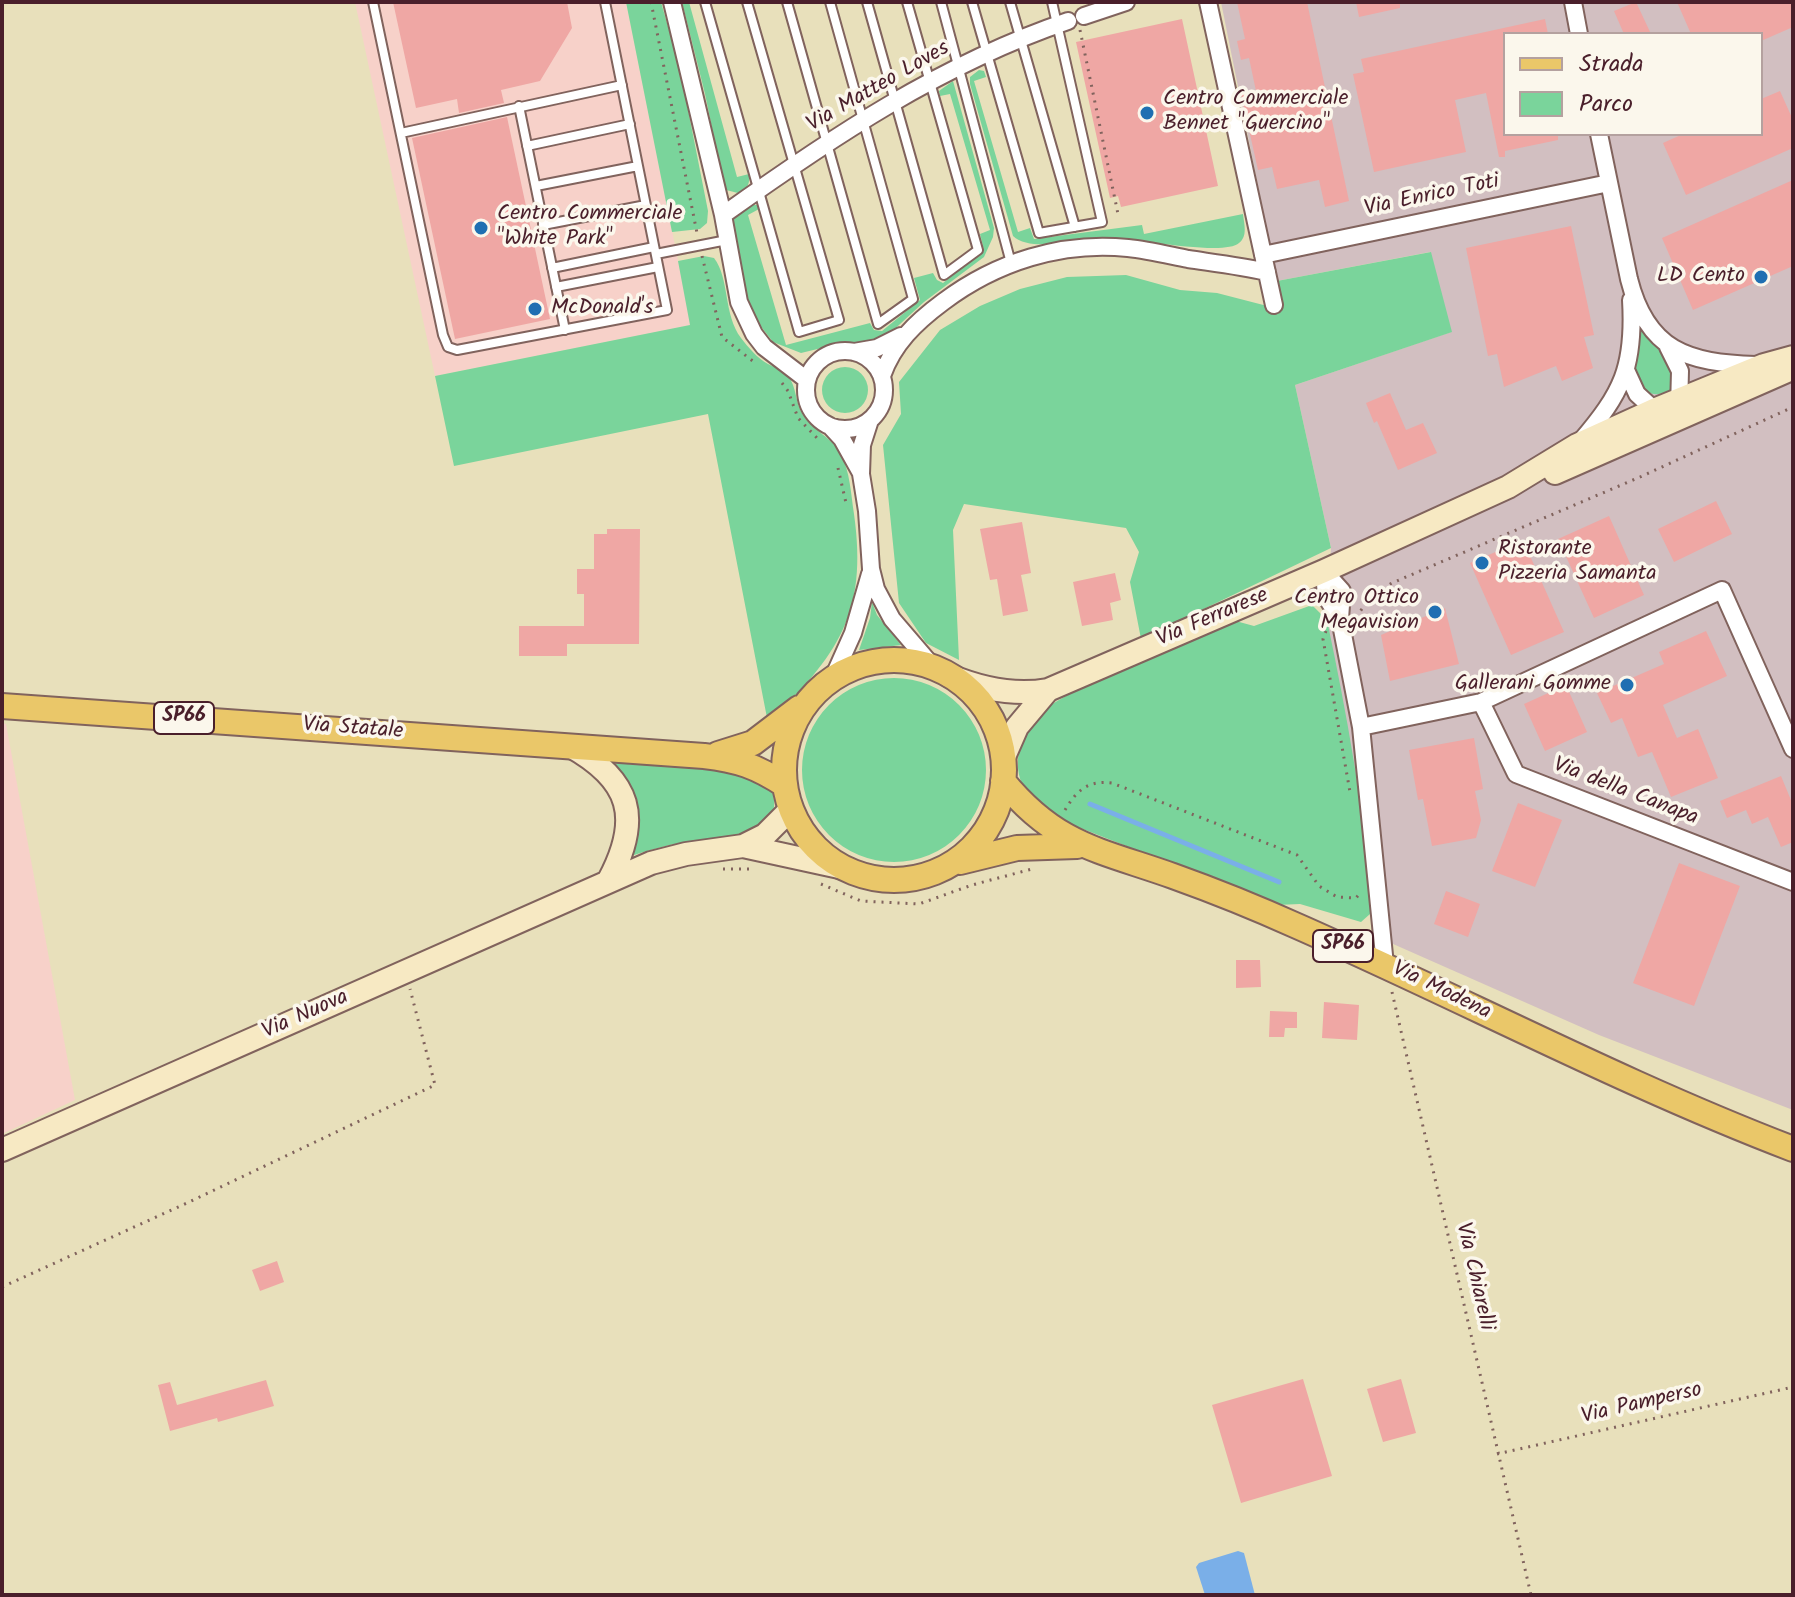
<!DOCTYPE html>
<html>
<head>
<meta charset="utf-8">
<style>
	body { margin:0 }
	#map { position:relative; width:1795px; height:1597px; overflow:hidden; background:#e8e0bb; font-family:Kalam,sans-serif }
	canvas { display:block }
	.frame { position:absolute; inset:0; border:4px solid #4a1f2b; pointer-events:none }
	.legend { position:absolute; left:1503px; top:32px; width:260px; height:104px; box-sizing:border-box; background:#fbf7ec; border:2px solid #b4a19f; margin:0; padding:10px 14px; list-style:none; font-size:24px; color:#4a1f2b }
	.legend li { display:flex; align-items:center; gap:16px; height:40px }
	.legend b { width:40px; border:2px solid #b4a19f }
</style>
</head>
<body>
<div id="map">
<canvas width="1795" height="1597"></canvas>
<div class="frame"></div>
<ul class="legend">
<li><b style="height:10px;background:#eac769"></b>Strada</li>
<li><b style="height:22px;background:#7ad49b"></b>Parco</li>
</ul>
</div>
<script>
const context = document.querySelector('canvas').getContext('2d');
context.lineJoin = 'round';
function fill(path, color) {
  context.fillStyle = color;
  context.fill(path, 'evenodd');
}
function stroke(path, color, width, dash) {
  context.strokeStyle = color;
  context.lineWidth = width;
  context.lineCap = dash ? 'butt' : 'round';
  context.setLineDash(dash || []);
  context.stroke(path);
}
function label(font, color, halo, rows, align = 'center') {
  context.font = font + ' Kalam,sans-serif';
  context.lineWidth = 7;
  context.setLineDash([]);
  context.textBaseline = 'middle';
  context.strokeStyle = halo;
  context.fillStyle = color;
  for (const [text, x, y, turn = 0] of rows) {
    context.save();
    context.translate(x, y);
    context.rotate((+turn || 0) * Math.PI / 180);
    context.textAlign = isNaN(turn) ? turn : align;
    if (halo) context.strokeText(text, 0, 0);
    context.fillText(text, 0, 0);
    context.restore();
  }
}
fill(new Path2D(`
	M355,2H626L691,325L435,376Z
	M2,723L6,724L75,1100L2,1134Z`), '#f7d1c9');
fill(new Path2D(`
	M1221,2H1793V1110L1599,1035L1375,936L1327,620L1331,548L1295,385L1451,332L1430,252L1277,281ZM1505,34H1761V134H1505Z`), '#d2bfc1');
fill(new Path2D(`
	M626,2H661L680,69L708,211L707,223L700,229L672,232Z
	M682,2H689L737,177L749,174C750,184 748,189 738,193L726,190L723,182L705,94Z
	M979,70L984,71L986,77L974,81L1018,232L1030,228L1034,239L1142,225L1144,234L1243,214C1244,224 1248,236 1239,243C1224,257 1130,237 1104,238C1079,239 1031,253 1013,236L970,84V77Z
	M953,81L994,228L993,237L984,257L924,302L887,336L864,344L834,345L801,353L773,342L755,319L748,305L731,218L750,205H757L759,209L748,215L786,345L870,323L874,330L882,331L920,300L914,278L933,273L937,280L943,283L984,250L980,234L990,230L950,94L940,96L939,91Z
	M1431,252L1452,332L1295,385L1331,548L1141,639L1130,582L1139,552L1126,528L964,504L953,530L959,660L926,643L899,603L883,445L901,414L899,382L940,330L980,306L1020,289L1067,277L1126,275L1180,290L1217,293L1275,308L1277,281Z
	M704,256L714,258C730,279 723,314 741,338C748,347 758,359 768,364C775,368 782,368 788,376C797,387 795,403 803,415C813,431 832,437 841,454C850,472 851,494 854,514C868,614 838,655 768,723L708,414L454,466L435,376L690,325L678,261Z
	M1640,328L1675,364L1677,385C1661,400 1638,397 1636,373C1635,359 1638,342 1640,328Z
	M822 390a23 23 0 1 1 46 0a23 23 0 1 1-46 0Z
	M872,602L877,615L901,645L859,650L870,618Z
	M1312,605L1327,620C1347,715 1364,809 1372,905L1370,914L1361,922L1300,904L1277,905L1070,824C1056,816 1039,809 1029,796C1008,769 1019,731 1043,711C1054,702 1068,695 1080,688L1232,620L1254,626Z
	M802 770a92 92 0 1 1 184 0a92 92 0 1 1-184 0Z
	M611,763L743,771L769,784C795,838 718,836 686,842C667,845 649,850 631,856C644,812 636,799 611,763Z`), '#7ad49b');
fill(new Path2D(`
	M1238,1551L1244,1553L1255,1595H1205L1196,1567L1199,1563Z`), '#7aafe8');
stroke(new Path2D(`
	M1090,804L1279,882`), '#7aafe8', 5);
fill(new Path2D(`
	M393,2H567L572,28L540,81L501,90L504,103L459,113L457,99L416,108Z
	M1237,2H1307L1349,201L1325,207L1319,180L1277,189L1272,167L1258,170L1241,94L1256,91L1249,58L1241,60L1237,41L1245,39Z
	M1356,2H1400V8L1359,17Z
	M1636,2L1651,34H1624L1614,11Z
	M1677,2H1793V27L1761,41V34H1691Z
	M1182,19L1218,186L1121,207L1118,196L1110,198L1076,42Z
	M1545,19L1548,34H1505V134H1558V140L1505,151V157H1499L1486,93L1455,100L1466,152L1374,172L1353,74L1364,72L1361,59Z
	M1780,91L1793,120V148L1686,195L1663,143L1683,134H1761V99Z
	M507,117L550,319L455,339L412,138Z
	M1793,180V266L1693,310L1662,238Z
	M1571,226L1594,335L1584,337L1593,368L1562,381L1556,366L1504,387L1497,354L1488,356L1466,248Z
	M1390,393L1406,430L1423,423L1437,453L1398,470L1377,421L1374,423L1366,403Z
	M1716,501L1732,534L1674,562L1658,529Z
	M1609,516L1644,595L1594,618L1558,539Z
	M1022,522L1031,573L1021,575L1028,611L1003,616L997,579L990,580L980,529Z
	M607,529H640L639,644H567V656H519V626H584V594H577V569H594V534H607Z
	M1523,540L1564,632L1511,655L1470,563Z
	M1115,573L1121,600L1110,603L1113,620L1082,626L1073,582Z
	M1445,608L1459,664L1390,681L1381,635Z
	M1706,631L1727,676L1663,705L1677,738L1698,729L1718,778L1671,797L1652,752L1638,757L1622,718L1611,723L1597,693L1664,664L1659,652Z
	M1566,685L1587,732L1545,751L1524,704Z
	M1474,738L1483,789L1475,791L1481,820L1476,838L1432,846L1423,799L1418,800L1409,750Z
	M1781,776L1793,805V842L1781,847L1768,817L1752,824L1746,810L1727,818L1720,801Z
	M1518,803L1562,820L1535,887L1492,871Z
	M1679,863L1740,886L1694,1006L1633,983Z
	M1446,891L1480,904L1468,937L1434,924Z
	M1236,960H1260L1261,987L1236,988Z
	M1324,1002L1359,1005L1357,1040L1322,1038Z
	M1270,1011L1297,1012V1028H1285L1284,1037H1269Z
	M277,1261L284,1282L260,1291L252,1270Z
	M1303,1379L1332,1476L1241,1503L1212,1405Z
	M1401,1379L1416,1433L1383,1442L1367,1389Z
	M266,1380L274,1406L218,1422L217,1418L170,1431L158,1385L170,1382L177,1405Z`), '#efa7a4');
const service = new Path2D(`
	M373,2L443,335L448,347L457,350L667,310L605,2
	M705,2L799,332L839,320L747,2
	M787,2L878,324L913,299L830,2
	M867,2L944,275L978,250L907,2
	M941,2L1011,263
	M972,2L1039,233L1102,222L1052,2
	M1010,2L1075,227
	M519,106L565,330
	M401,133L622,85
	M527,146L630,124
	M536,186L638,166
	M543,225L646,205
	M656,254L727,240
	M552,268L654,247
	M556,287L658,267`);
const minor = new Path2D(`
	M672,2L723,215L739,302L754,334L764,347L807,380
	M1208,2L1274,305
	M1573,2L1579,34
	M1084,16L1126,2
	M1599,134L1629,279C1647,351 1688,363 1756,365
	M723,215C831,138 941,64 1068,21
	M1263,255L1609,183
	M1668,347L1680,371L1679,408
	M806 390a39 39 0 1 1 78 0a39 39 0 1 1-78 0Z
	M854,352L877,348L901,336
	M1626,370L1637,394L1660,415
	M882,376C893,344 916,322 943,302C996,262 1062,241 1128,248C1148,250 1168,255 1188,259C1215,263 1241,266 1267,272
	M870,420L862,445L861,474L867,511L871,569L876,589L892,619L934,668
	M830,426L842,439L861,473
	M1580,442C1622,393 1635,367 1631,300
	M1324,571L1342,591L1340,619L1361,727L1385,965
	M1324,571L1326,597L1340,619
	M832,680L853,633L870,574
	M1481,702L1516,774L1793,882
	M1361,727L1481,702L1722,590L1793,749`);
const secondary = new Path2D(`
	M1555,473L1787,371
	M948,675C981,689 1013,696 1048,690L1324,571L1508,487L1577,445L1654,410L1764,365L1793,357
	M570,746C631,780 642,818 609,880
	M1003,759L1017,727L1048,690
	M743,846L765,835L791,809
	M2,1150L651,863L686,854L743,846L844,868`);
const primary = new Path2D(`
	M784 770a110 110 0 1 1 220 0a110 110 0 1 1-220 0Z
	M2,706L704,756C738,760 756,766 785,785
	M718,754L753,743L799,708
	M1003,781C1056,846 1100,850 1173,876C1215,891 1257,908 1297,926C1463,999 1623,1084 1793,1149
	M960,862L1017,848L1077,846`);
stroke(service, '#81635d', 12);
stroke(minor, '#81635d', 20);
stroke(secondary, '#81635d', 26);
stroke(primary, '#81635d', 28);
stroke(new Path2D(`
	M651,2L697,233
	M1080,30L1118,214
	M702,256L722,337L754,362
	M782,383L788,391L798,418L818,439
	M838,468L846,503L850,502
	M1356,617L1373,594L1392,583L1640,477L1793,407
	M1326,631L1323,639L1350,792
	M1065,810C1077,790 1088,780 1112,783L1297,855L1319,886L1337,897L1356,898L1361,892
	M723,869H751
	M821,884L861,901L919,904L972,885L1032,869
	M1392,992L1531,1595
	M2,1287L187,1203L435,1085L410,989
	M1497,1454L1793,1387`), '#81635d', 3, [2, 6]);
stroke(service, '#fff', 8);
stroke(minor, '#fff', 16);
stroke(secondary, '#f7e9c3', 22);
stroke(primary, '#eac769', 24);
for (const [x, y, r, color] of [
	[1147,113,8,"#1f6fb2"],
	[481,228,8,"#1f6fb2"],
	[1761,277,8,"#1f6fb2"],
	[535,309,8,"#1f6fb2"],
	[1482,563,8,"#1f6fb2"],
	[1435,612,8,"#1f6fb2"],
	[1627,685,8,"#1f6fb2"]
]) {
  const dot = new Path2D();
  dot.arc(x, y, r, 0, 2 * Math.PI);
  context.fillStyle = color;
  context.fill(dot);
  stroke(dot, '#fbf7ec', 3);
}
for (const [x, y, w] of [
	[184,718,60],
	[1343,946,60]
]) {
  const box = new Path2D();
  box.roundRect(x - w / 2, y - 16, w, 32, 6);
  context.fillStyle = '#fbf7ec';
  context.fill(box);
  stroke(box, '#4a1f2b', 2);
}
label('bold 20px', '#4a1f2b', null, [
	["SP66",184,718],
	["SP66",1343,946]
]);
label('22px', '#4a1f2b', '#fbf7ec', [
	["Via Matteo Loves",879,88,-30],
	["Via Enrico Toti",1432,197,-12],
	["Via Ferrarese",1213,619,-23],
	["Via Statale",353,730,4],
	["Via della Canapa",1625,793,21],
	["Via Modena",1441,992,26],
	["Via Nuova",306,1016,-24],
	["Via Chiarelli",1473,1277,77],
	["Via Pamperso",1642,1405,-13]
]);
label('22px', '#4a1f2b', '#fbf7ec', [
	["Centro Commerciale",1163,100],
	["Bennet \"Guercino\"",1163,125],
	["Centro Commerciale",497,215],
	["\"White Park\"",497,240],
	["LD Cento",1745,277,"right"],
	["McDonald's",551,309],
	["Ristorante",1498,550],
	["Pizzeria Samanta",1498,575],
	["Centro Ottico",1419,599,"right"],
	["Megavision",1419,624,"right"],
	["Gallerani Gomme",1611,685,"right"]
], 'left');
</script>
</body>
</html>
